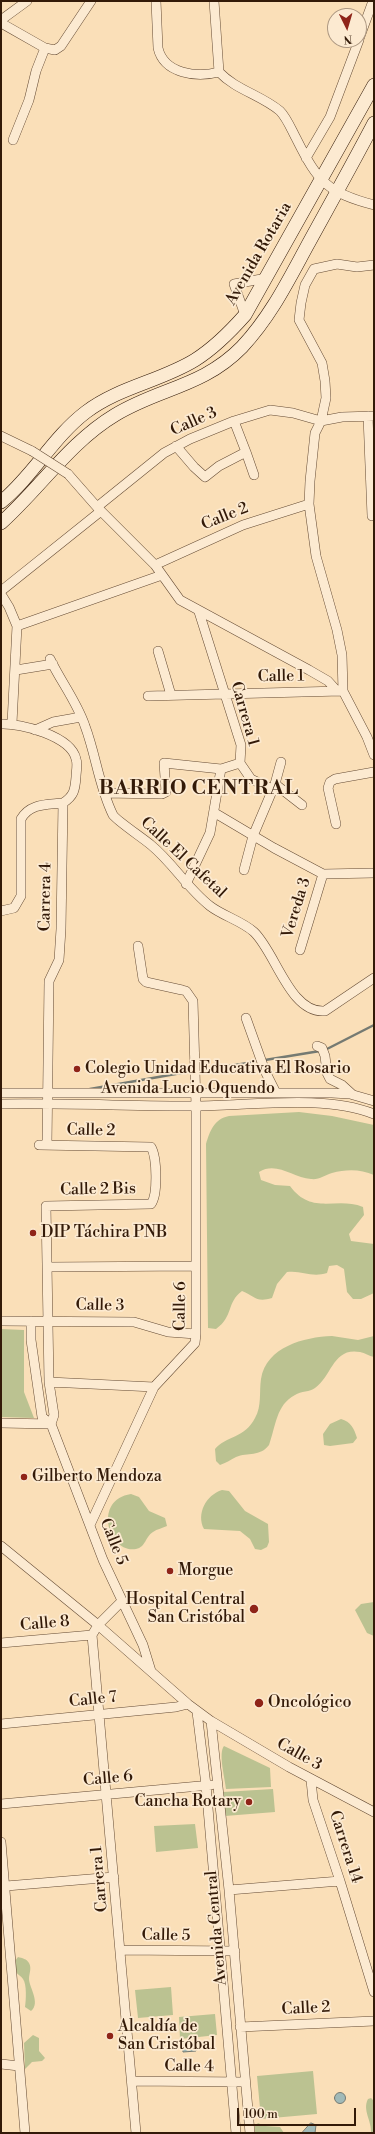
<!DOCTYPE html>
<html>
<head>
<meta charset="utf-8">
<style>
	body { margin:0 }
	#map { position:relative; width:375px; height:2134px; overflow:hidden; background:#fadfb8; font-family:"Libre Bodoni",serif }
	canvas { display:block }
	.frame { position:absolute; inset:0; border:2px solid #331a08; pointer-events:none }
	.north { position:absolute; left:327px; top:8px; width:40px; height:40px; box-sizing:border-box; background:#fcead1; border:1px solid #ac9781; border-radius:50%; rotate:175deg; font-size:11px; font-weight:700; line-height:16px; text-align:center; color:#331a08 }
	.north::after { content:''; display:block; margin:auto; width:14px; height:18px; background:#8f2418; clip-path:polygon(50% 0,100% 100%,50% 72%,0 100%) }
	.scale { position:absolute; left:237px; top:2108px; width:119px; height:18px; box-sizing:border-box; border:2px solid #331a08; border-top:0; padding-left:5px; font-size:12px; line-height:14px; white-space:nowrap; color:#331a08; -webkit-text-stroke:3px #fcead1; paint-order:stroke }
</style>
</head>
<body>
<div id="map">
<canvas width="375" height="2134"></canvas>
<div class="frame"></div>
<div class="north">N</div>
<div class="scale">100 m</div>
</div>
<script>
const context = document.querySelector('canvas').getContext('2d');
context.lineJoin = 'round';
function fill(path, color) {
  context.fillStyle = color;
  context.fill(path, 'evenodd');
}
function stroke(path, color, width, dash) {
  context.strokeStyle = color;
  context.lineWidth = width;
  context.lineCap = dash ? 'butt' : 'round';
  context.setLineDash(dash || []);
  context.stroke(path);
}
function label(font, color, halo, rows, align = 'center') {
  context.font = font + ' "Libre Bodoni",serif';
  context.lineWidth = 3.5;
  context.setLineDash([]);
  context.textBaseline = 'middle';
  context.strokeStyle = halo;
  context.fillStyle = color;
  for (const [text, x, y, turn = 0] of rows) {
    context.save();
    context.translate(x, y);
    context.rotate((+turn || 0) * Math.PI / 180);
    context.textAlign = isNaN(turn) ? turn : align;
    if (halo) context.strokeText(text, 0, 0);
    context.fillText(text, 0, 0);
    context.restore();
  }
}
fill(new Path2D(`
	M299,1112L332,1116L374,1125V1175C361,1169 346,1169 332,1173C325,1175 319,1180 311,1179C293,1178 277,1161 259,1172L261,1180L275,1185L290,1186C312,1216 336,1196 363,1207L364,1215L349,1234L351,1241L374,1244V1293L361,1299H353L347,1292L344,1269L337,1265L329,1266L327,1273C311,1278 302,1270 287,1272L277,1284L272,1298C256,1303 255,1296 242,1291C226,1303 234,1316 216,1329L208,1328L206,1144C210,1131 214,1119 229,1116Z
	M1,1329L24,1330V1392L34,1418L1,1417Z
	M332,1336L358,1340L374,1336V1357C369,1356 365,1353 360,1352C333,1347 332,1376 315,1388C310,1392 301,1391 295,1395C276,1405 276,1426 269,1445C260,1457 248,1452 236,1457C230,1460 226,1463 220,1465L216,1461L215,1449C226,1436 245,1438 255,1418C262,1406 259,1392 261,1379C266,1347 304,1337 332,1336Z
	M341,1419C351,1422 354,1428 357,1438L353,1443L330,1446L324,1445L323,1434L330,1424Z
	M222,1490L229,1491L245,1511L268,1524L269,1542L267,1547L261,1550L255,1549L250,1539L240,1531L204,1529C196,1514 206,1495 222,1490Z
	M131,1494L139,1497L149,1511L165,1518L167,1526C163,1528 157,1529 153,1532C145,1537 146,1547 136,1549C109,1554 92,1500 131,1494Z
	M374,1602V1636L367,1633L355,1610L361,1604Z
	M224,1746L270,1768L271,1787L226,1789C225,1779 218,1753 224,1746Z
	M273,1789L275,1812L225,1816L223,1792Z
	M195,1824L198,1848L156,1852L154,1826Z
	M18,1957C22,1958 27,1959 29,1963C32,1968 29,1974 29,1979C29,1987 41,2003 31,2011L25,2007C26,2001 27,1984 23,1979C21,1976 18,1975 16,1972L15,1961Z
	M171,1987L173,2015L138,2018L135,1990Z
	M215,2014L217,2035L180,2039L179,2017Z
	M33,2035L39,2038V2051L45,2058L42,2061L32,2062L25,2069L24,2043Z
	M313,2071L317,2114L261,2119L257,2076Z
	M371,2098L374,2101V2133H371C372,2121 362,2110 368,2099Z
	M258,2123L265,2126L280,2127L284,2133H255V2126Z`), '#bbc291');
const water = new Path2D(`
	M195,2043L196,2051L183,2052L182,2044Z
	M334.5 2098a5.5 5.5 0 1 1 11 0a5.5 5.5 0 1 1-11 0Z
	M311,2123L316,2125L315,2133H302Z`);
fill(water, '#a1bab8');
stroke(water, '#757a72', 1);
stroke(new Path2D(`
	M325,1050L374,1025
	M265,1060L320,1051
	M204,1070L254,1062
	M90,1089L187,1072`), '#757a72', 2.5);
const street = new Path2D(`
	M156,1L158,48C164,74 197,78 219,72
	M214,1L219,72C236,90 261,95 280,111C287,118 292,131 297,140C318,182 328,193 374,205
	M1,20L27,1
	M1,23L45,48L55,50L61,46L91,1
	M359,39L373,1
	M13,140L29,100L36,71L45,48
	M306,158L330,117L359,40
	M374,265L357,267L337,264L314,269L305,285L301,303L299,320L322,363L325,381L326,398L321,421L315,433L310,481L309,504L316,556L337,630L342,655L343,691L367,737L374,755
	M245,315L234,284L267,278
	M368,416L372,516
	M1,436L32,451
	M176,446L194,467L205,477L219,466L246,452L234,421
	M246,452L254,475
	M68,474L97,507L155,565L180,600L309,670L328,681L337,691
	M97,507L164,453L190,439L234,421L270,410L293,413L321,421L342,417L374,416
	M155,565L243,525L309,504
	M1,591L101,511
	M1,594L9,607L17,626L12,723
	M17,626L162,575
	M158,651L171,695
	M50,659C61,682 77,702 85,726C96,755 99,787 113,815C116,820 144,839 151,845C173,863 187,888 210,906C223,916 242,921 254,932C276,953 290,1014 325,1011L374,978
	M16,670L53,664
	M148,696L341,691
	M1,724C21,723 71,736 76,759C78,764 76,772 76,777C75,790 74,796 63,803L61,929L59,960L49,981L47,1145
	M35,730L53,722L81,717
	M240,763L251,779L272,789
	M275,784L302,805
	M104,793L162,794L166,792L164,763L221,769
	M215,813L274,848L323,874L374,873
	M336,824L328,788L330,782L335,779L374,772
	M244,870L253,836L275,784L281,762
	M186,884L210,833L221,769L240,763L241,745L199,612
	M1,911L14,908L21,896V819C30,803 47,805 63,803
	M300,950L323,874
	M246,1018L265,1071L276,1093
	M317,1046L322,1048L325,1056L327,1073L330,1079L342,1085L353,1095
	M1,1093H332L350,1094L374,1101
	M1,1104C66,1103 131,1106 196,1106C249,1106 325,1094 374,1114
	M39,1145L151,1147C157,1157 158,1195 151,1204L46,1206L49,1382L54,1415L51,1424
	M48,1267L196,1266
	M1,1321L134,1322L168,1332L196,1334
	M31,1321V1340L42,1417L51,1424L103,1560L143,1645L151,1671
	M49,1382L154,1387
	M1,1423L51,1424
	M90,1525L154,1387L195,1343L196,1334V1106L193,1001L186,991L182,990L146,982L143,979L138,946
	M1,1546L98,1625L188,1704L211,1721L289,1767L374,1812
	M122,1601L98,1625L92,1635L136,2133
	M1,1643L92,1635
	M197,1712L206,1785L236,2133
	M211,1721L229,1890L250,2133
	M1,1724L176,1707L188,1704
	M311,1780L313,1800L340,1881L374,1992
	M1,1804L211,1785
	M1,1842L25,2133
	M6,1886L114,1877
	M229,1890L340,1881
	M121,1950L235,1951
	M240,2027L374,2021
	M1,2064L19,2066
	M133,2081L245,2082`);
const secondary = new Path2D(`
	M1,502C33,476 53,437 86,412C119,387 161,381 195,360C214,348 230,332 245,315L374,85
	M1,523C40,488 70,442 115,415C159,388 203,387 242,347C270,317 287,283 306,248C329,206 352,165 374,123`);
stroke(street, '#654b34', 10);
stroke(secondary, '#331a08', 14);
stroke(street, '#fcead1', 9);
stroke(secondary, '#fcead1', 13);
const streetBridge = new Path2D(`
	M32,451L68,474`);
stroke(streetBridge, '#654b34', 10, []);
stroke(streetBridge, '#fcead1', 9);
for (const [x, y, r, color] of [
	[77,1069,4,"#8f2418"],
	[33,1233,4,"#8f2418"],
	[24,1477,4,"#8f2418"],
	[170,1571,4,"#8f2418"],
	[254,1609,5,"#8f2418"],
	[259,1703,5,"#8f2418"],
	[249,1802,4,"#8f2418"],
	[110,2036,4,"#8f2418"]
]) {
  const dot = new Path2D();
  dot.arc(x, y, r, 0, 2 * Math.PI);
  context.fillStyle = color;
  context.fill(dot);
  stroke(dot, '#fcead1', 1.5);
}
label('16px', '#331a08', '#fcead1', [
	["Avenida Rotaria",259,254,-60],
	["Calle 3",194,422,-24],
	["Calle 2",225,517,-22],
	["Calle 1",281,677,-1],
	["Carrera 1",244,714,74],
	["Calle El Cafetal",183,858,43],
	["Carrera 4",46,897,-89],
	["Vereda 3",297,908,-73],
	["Avenida Lucio Oquendo",188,1089],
	["Calle 2",91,1131,1],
	["Calle 2 Bis",98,1190,-1],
	["Calle 3",100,1306,1],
	["Calle 6",181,1306,-89],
	["Calle 5",113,1542,68],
	["Calle 8",45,1624,-5],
	["Calle 7",93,1700,-6],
	["Calle 3",299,1755,29],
	["Calle 6",108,1779,-5],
	["Carrera 14",345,1847,72],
	["Carrera 1",100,1879,-95],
	["Avenida Central",217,1928,-95],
	["Calle 5",166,1936,1],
	["Calle 2",306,2009,-3],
	["Calle 4",189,2067,1]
]);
label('16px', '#331a08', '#fcead1', [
	["Colegio Unidad Educativa El Rosario",85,1069],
	["DIP Táchira PNB",41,1233],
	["Gilberto Mendoza",32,1477],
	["Morgue",178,1571],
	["Hospital Central",245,1600,"right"],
	["San Cristóbal",245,1618,"right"],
	["Oncológico",268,1703],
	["Cancha Rotary",241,1802,"right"],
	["Alcaldía de",118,2027],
	["San Cristóbal",118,2045]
], 'left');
context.letterSpacing = '1px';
label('bold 20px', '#331a08', '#fcead1', [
	["BARRIO CENTRAL",199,789]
]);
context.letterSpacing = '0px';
</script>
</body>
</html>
